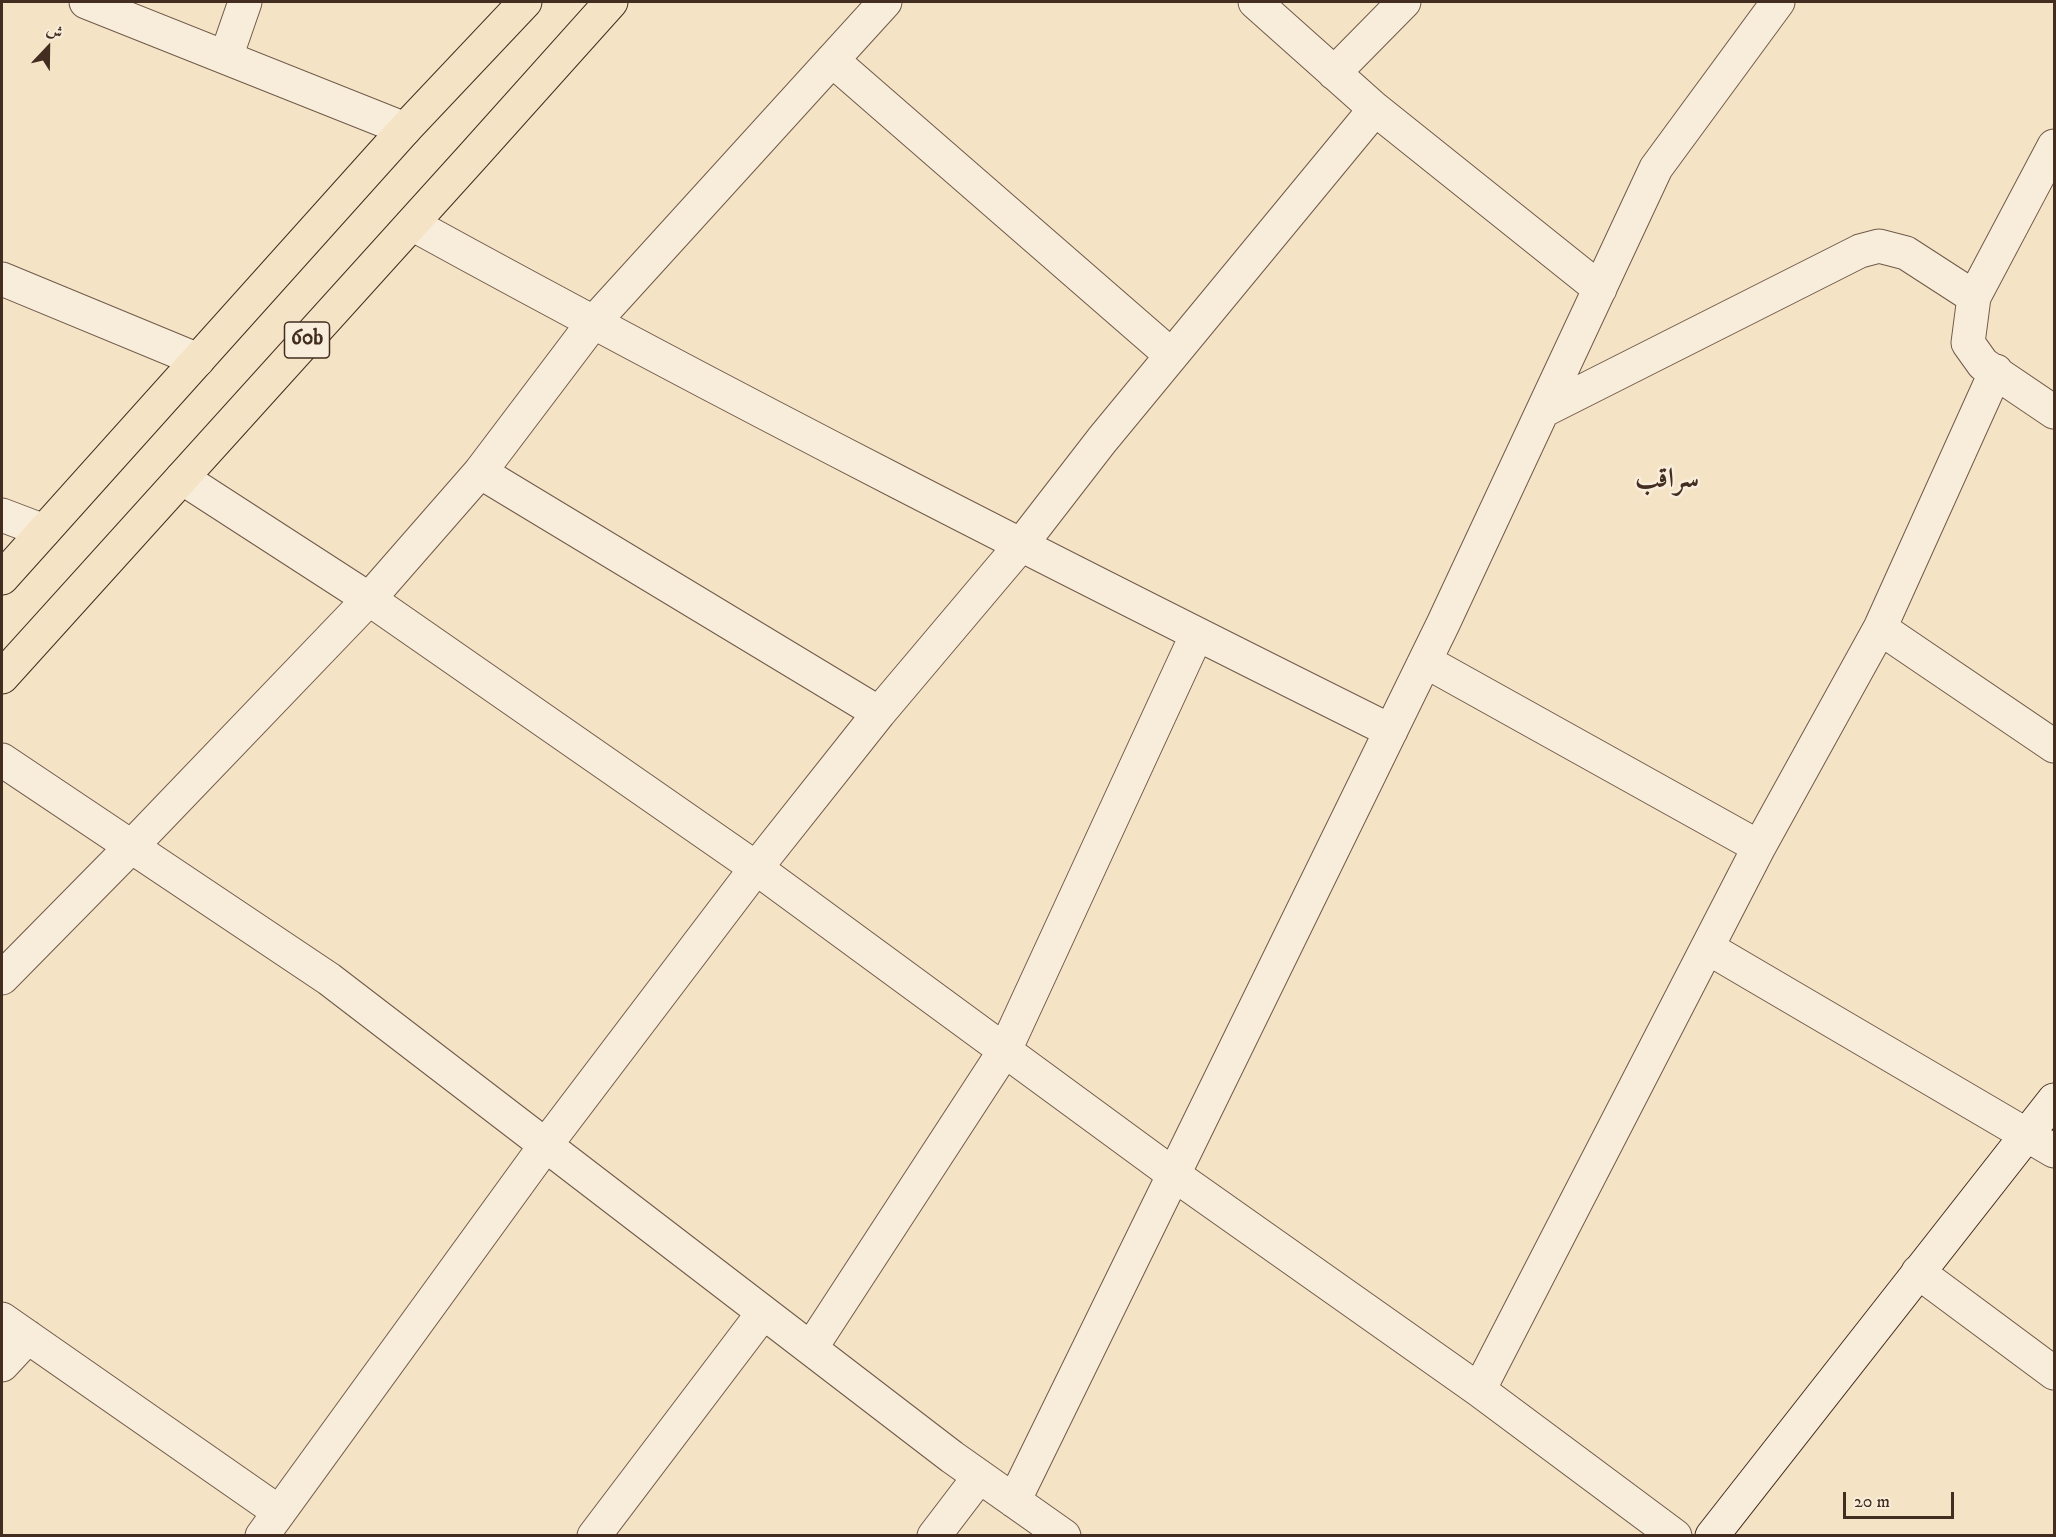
<!DOCTYPE html>
<html>
<head>
<meta charset="utf-8">
<style>
	body { margin:0 }
	#map { position:relative; width:2056px; height:1537px; overflow:hidden; background:#f5e3c6; font-family:"IM FELL DW Pica",Amiri,serif }
	canvas { display:block }
	.frame { position:absolute; inset:0; border:3px solid #432d20; pointer-events:none }
	.north { position:absolute; left:18px; top:18px; width:60px; height:60px; -webkit-text-stroke:4px #f8edda; paint-order:stroke; rotate:22deg; font-size:16px; font-weight:700; line-height:24px; text-align:center; color:#432d20 }
	.north::after { content:''; display:block; margin:auto; width:21px; height:27px; background:#432d20; clip-path:polygon(50% 0,100% 100%,50% 72%,0 100%) }
	.scale { position:absolute; left:1843px; top:1492px; width:111px; height:27px; box-sizing:border-box; border:3px solid #432d20; border-top:0; padding-left:8px; font-size:18px; line-height:21px; white-space:nowrap; color:#432d20; -webkit-text-stroke:4px #f8edda; paint-order:stroke }
</style>
</head>
<body>
<div id="map">
<canvas width="2056" height="1537"></canvas>
<div class="frame"></div>
<div class="north">ش</div>
<div class="scale">20 m</div>
</div>
<script>
const context = document.querySelector('canvas').getContext('2d');
context.lineJoin = 'round';
function stroke(path, color, width, dash) {
  context.strokeStyle = color;
  context.lineWidth = width;
  context.lineCap = dash ? 'butt' : 'round';
  context.setLineDash(dash || []);
  context.stroke(path);
}
function label(font, color, halo, rows, align = 'center') {
  context.font = font + ' "IM FELL DW Pica",Amiri,serif';
  context.lineWidth = 5;
  context.setLineDash([]);
  context.textBaseline = 'middle';
  context.strokeStyle = halo;
  context.fillStyle = color;
  for (const [text, x, y, turn = 0] of rows) {
    context.save();
    context.translate(x, y);
    context.rotate((+turn || 0) * Math.PI / 180);
    context.textAlign = isNaN(turn) ? turn : align;
    if (halo) context.strokeText(text, 0, 0);
    context.fillText(text, 0, 0);
    context.restore();
  }
}
const street = new Path2D(`
	M86,2L405,129
	M1255,2L1375,109L1600,289
	M226,57L245,2
	M832,60L1171,355
	M1334,73L1404,2
	M2054,146L1974,297L1968,343L1983,364L2054,412
	M412,224C734,401 1062,567 1391,731
	M2,279L198,360
	M1543,411L1860,251L1879,246L1906,253L1974,297
	M182,478L369,599L756,868L1173,1174L1479,1390L1675,1536
	M2,515L44,531
	M1880,628L2054,746
	M1425,661L1759,847
	M879,713L480,472L592,324L885,2
	M2,760L329,979L952,1457L1064,1536
	M1708,948L2054,1151
	M2,978L131,847L369,599L480,472
	M1918,1272L2054,1373
	M2,1319L279,1512
	M811,1348L1005,1050L1197,634
	M2,1365L28,1337
	M1479,1390L1759,847L1880,628L1996,371
	M1014,1501L1443,624L1656,168L1778,2
	M262,1536L545,1146L756,868L879,713L1020,546L1102,440L1375,109
	M594,1536L763,1313
	M934,1536L979,1477`);
const secondary = new Path2D(`
	M1712,1536L2054,1100`);
const primary = new Path2D(`
	M2,578L405,129L525,2
	M2,677L473,156L611,2`);
stroke(street, '#705a4a', 35);
stroke(secondary, '#432d20', 35);
stroke(primary, '#432d20', 35);
stroke(street, '#f8edda', 33);
stroke(secondary, '#f8edda', 33);
stroke(primary, '#f5e3c6', 33);
for (const [x, y, w] of [
	[307,340,45]
]) {
  const box = new Path2D();
  box.roundRect(x - w / 2, y - 18, w, 36, 4.5);
  context.fillStyle = '#f8edda';
  context.fill(box);
  stroke(box, '#432d20', 1.5);
}
label('bold 21px', '#432d20', null, [
	["60b",307,340]
]);
label('bold 28px', '#432d20', '#f8edda', [
	["سراقب",1667,481]
]);
</script>
</body>
</html>
